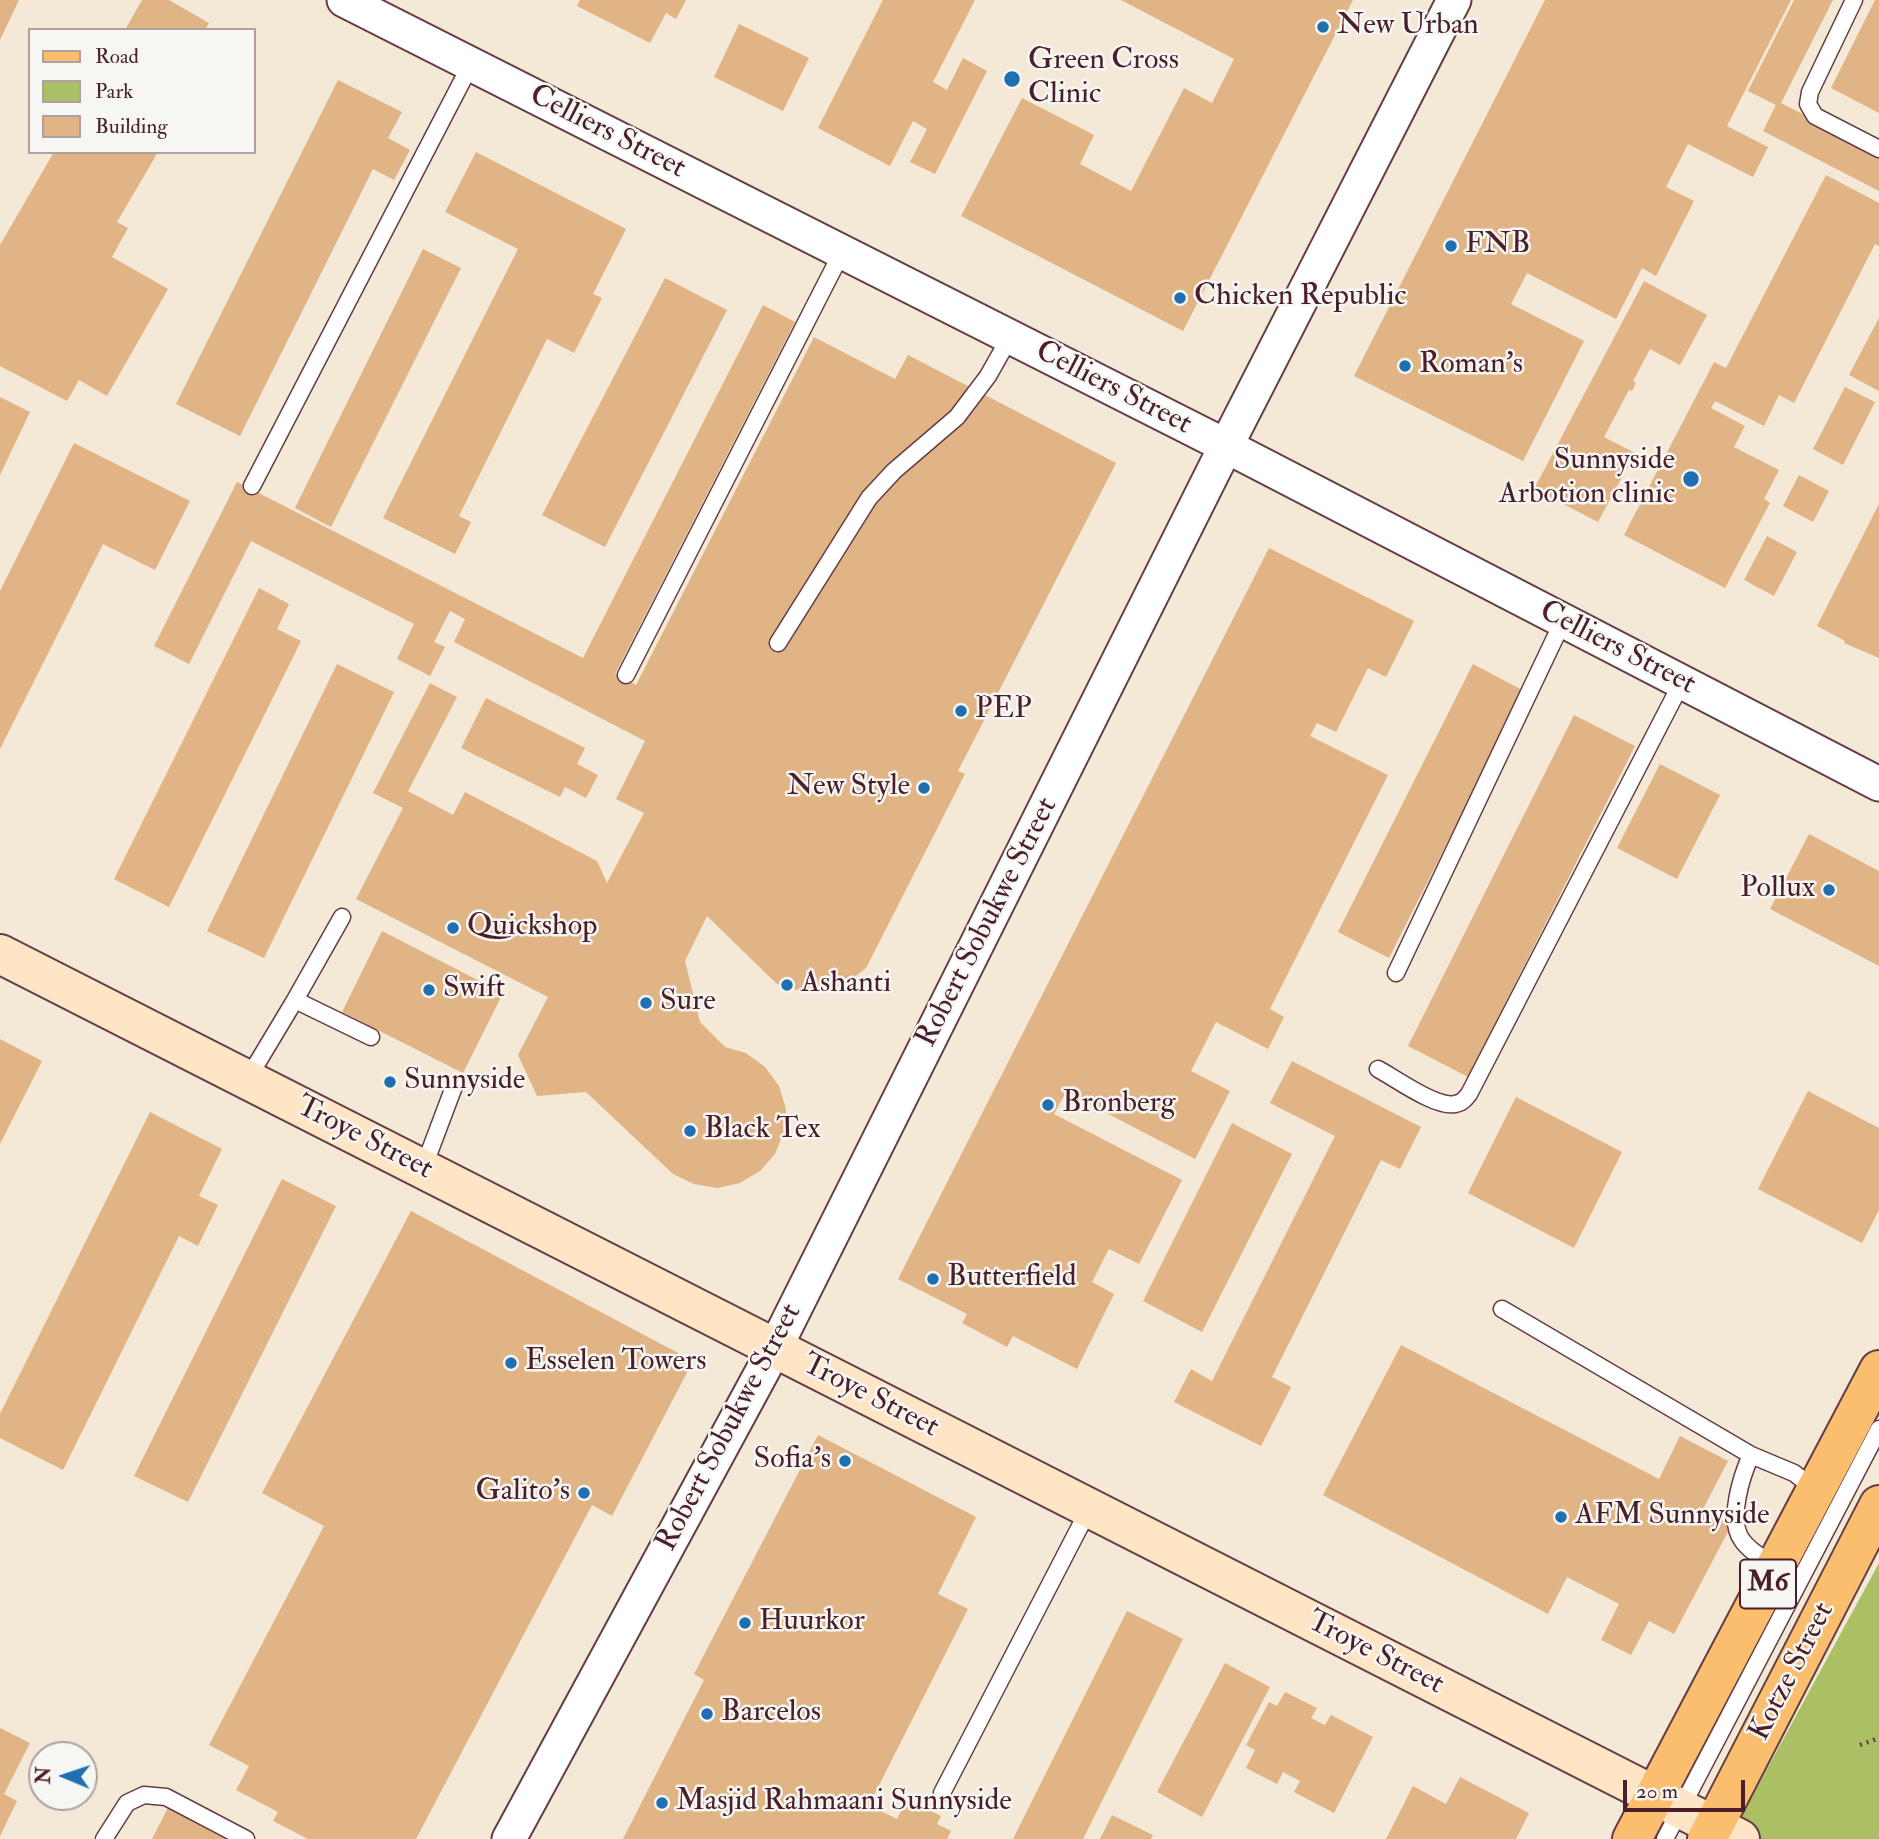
<!DOCTYPE html>
<html>
<head>
<meta charset="utf-8">
<style>
	body { margin:0 }
	#map { position:relative; width:1879px; height:1839px; overflow:hidden; background:#f4e8d6; font-family:"IM FELL Double Pica",serif }
	canvas { display:block }
	.legend { position:absolute; left:28px; top:28px; width:228px; height:126px; box-sizing:border-box; background:#f6f6f2; border:2px solid #b1a0a2; margin:0; padding:9px 12px; list-style:none; font-size:21px; color:#4a1f2b }
	.legend li { display:flex; align-items:center; gap:14px; height:35px }
	.legend b { width:35px; border:2px solid #b1a0a2 }
	.north { position:absolute; left:28px; top:1741px; width:70px; height:70px; box-sizing:border-box; background:#f6f6f2; border:2px solid #b1a0a2; border-radius:50%; rotate:272deg; font-size:19px; font-weight:700; line-height:28px; text-align:center; color:#4a1f2b }
	.north::after { content:''; display:block; margin:auto; width:24px; height:32px; background:#1f6fb2; clip-path:polygon(50% 0,100% 100%,50% 72%,0 100%) }
	.scale { position:absolute; left:1623px; top:1780px; width:122px; height:32px; box-sizing:border-box; border:4px solid #4a1f2b; border-top:0; padding-left:9px; font-size:21px; line-height:24px; white-space:nowrap; color:#4a1f2b; -webkit-text-stroke:5px #f6f6f2; paint-order:stroke }
</style>
</head>
<body>
<div id="map">
<canvas width="1879" height="1839"></canvas>
<ul class="legend">
<li><b style="height:9px;background:#fbbd6e"></b>Road</li>
<li><b style="height:19px;background:#abc065"></b>Park</li>
<li><b style="height:19px;background:#e0b485"></b>Building</li>
</ul>
<div class="north">N</div>
<div class="scale">20 m</div>
</div>
<script>
const context = document.querySelector('canvas').getContext('2d');
context.lineJoin = 'round';
function fill(path, color) {
  context.fillStyle = color;
  context.fill(path, 'evenodd');
}
function stroke(path, color, width, dash) {
  context.strokeStyle = color;
  context.lineWidth = width;
  context.lineCap = dash ? 'butt' : 'round';
  context.setLineDash(dash || []);
  context.stroke(path);
}
function label(font, color, halo, rows, align = 'center') {
  context.font = font + ' "IM FELL Double Pica",serif';
  context.lineWidth = 5;
  context.setLineDash([]);
  context.textBaseline = 'middle';
  context.strokeStyle = halo;
  context.fillStyle = color;
  for (const [text, x, y, turn = 0] of rows) {
    context.save();
    context.translate(x, y);
    context.rotate((+turn || 0) * Math.PI / 180);
    context.textAlign = isNaN(turn) ? turn : align;
    if (halo) context.strokeText(text, 0, 0);
    context.fillText(text, 0, 0);
    context.restore();
  }
}
fill(new Path2D(`
	M1879,1563V1839H1729Z`), '#abc065');
fill(new Path2D(`
	M0,0H19L0,40Z
	M142,0H169L209,23L205,30H125Z
	M580,0H686L676,19L666,13L650,43L577,6Z
	M883,0H975L933,82L947,90L963,58L987,71L935,174L910,162L927,129L913,121L890,166L818,128Z
	M1121,0H1353L1183,331L961,216L1022,98L1094,135L1080,164L1131,191L1184,88L1212,103L1234,59Z
	M1545,0H1791L1727,126L1768,147L1753,177L1688,144L1666,187L1694,201L1656,276L1642,268L1616,319L1527,273L1511,304L1584,341L1523,461L1354,376Z
	M1794,0H1833L1781,103L1879,153V191L1763,131L1776,105L1748,91Z
	M1875,0H1879V113L1831,88Z
	M739,24L809,58L783,111L714,77Z
	M338,80L402,112L388,138L410,150L394,180L373,169L240,436L176,404Z
	M54,152H158L117,222L128,228L112,257L168,289L107,396L79,380L67,401L0,366V245Z
	M476,152L626,229L593,294L602,298L574,353L547,339L459,516L471,522L455,554L383,518L518,249L445,212Z
	M1826,175L1879,203V246L1875,244L1794,403L1779,395L1764,426L1715,401L1711,408L1745,426L1734,447L1779,470L1764,499L1770,503L1725,588L1624,535L1714,362L1726,368Z
	M423,249L461,268L331,527L295,508Z
	M665,278L727,310L605,547L542,515Z
	M1644,281L1707,315L1680,365L1650,349L1633,381L1636,383L1632,391L1629,390L1604,437L1635,453L1598,522L1534,489Z
	M763,305L795,322L615,674L636,685L814,337L895,379L908,355L1116,463L958,771L965,774L866,968L847,983L824,992L800,991L777,984L707,916L685,961L700,1022L725,1047L746,1053L765,1067L779,1086L786,1109L784,1132L775,1154L760,1171L740,1183L717,1188L694,1184L673,1174L586,1092L537,1096L518,1055L548,997L356,899L403,808L373,793L430,683L457,697L408,791L453,815L465,792L597,861L607,883L644,813L616,799L645,741L454,642L465,619L450,611L434,642L445,647L430,676L397,659L414,624L251,541L189,664L154,646L237,482L583,658Z
	M1879,318V391L1849,375Z
	M1845,387L1875,402L1843,465L1813,449Z
	M0,397L30,412L0,475Z
	M74,443L190,501L155,570L103,544L0,749V591Z
	M1799,475L1829,491L1813,522L1783,506Z
	M1879,504V658L1844,643L1845,641L1817,626Z
	M1767,536L1797,552L1774,596L1744,580Z
	M1269,548L1414,621L1386,677L1368,668L1336,732L1317,723L1310,736L1388,775L1270,1009L1284,1017L1268,1049L1216,1022L1191,1071L1230,1091L1195,1159L1066,1092L1054,1114L1182,1180L1139,1264L1109,1249L1092,1282L1114,1294L1077,1369L1013,1336L1007,1347L962,1323L967,1314L898,1279Z
	M259,588L289,604L277,629L301,641L169,907L114,879Z
	M337,664L394,692L264,958L207,931Z
	M1473,664L1524,691L1389,958L1338,932Z
	M486,698L585,748L577,764L598,775L586,798L565,787L560,797L461,748Z
	M1574,715L1635,746L1468,1077L1408,1046Z
	M1660,764L1720,795L1677,879L1617,848Z
	M1809,834L1879,871V966L1770,909Z
	M382,931L503,993L463,1073L342,1012Z
	M0,1039L42,1061L0,1144Z
	M1292,1061L1421,1127L1400,1169L1381,1160L1272,1377L1291,1387L1261,1446L1174,1402L1191,1369L1212,1381L1335,1136L1270,1103Z
	M1808,1091L1879,1128V1210L1862,1243L1758,1189Z
	M1516,1097L1622,1152L1574,1248L1468,1193Z
	M150,1112L222,1149L199,1196L218,1205L198,1246L179,1236L63,1470L0,1438V1414Z
	M1232,1123L1292,1154L1202,1332L1143,1301Z
	M282,1179L336,1206L188,1502L134,1476Z
	M411,1211L693,1361L612,1516L592,1505L416,1839H308L273,1821L278,1812L236,1790L249,1766L209,1745L324,1526L262,1493Z
	M1401,1345L1659,1479L1680,1436L1728,1461L1703,1509L1732,1524L1674,1634L1649,1621L1631,1655L1601,1640L1619,1604L1567,1577L1548,1614L1323,1495Z
	M818,1435L976,1517L938,1594L968,1609L869,1805L897,1819L907,1799L941,1816L937,1824L951,1831L947,1839H623L704,1680L694,1674Z
	M1127,1611L1183,1639L1083,1839H1013Z
	M1225,1663L1270,1687L1202,1817L1157,1792Z
	M1285,1692L1317,1708L1311,1718L1325,1725L1331,1715L1373,1737L1334,1813L1294,1792L1300,1781L1283,1772L1277,1784L1246,1768L1255,1750L1246,1745L1269,1702L1277,1706Z
	M0,1728L30,1743L4,1794L17,1801L0,1836Z
	M1460,1777L1529,1813L1516,1839H1386L1413,1786L1446,1804Z
	M169,1806L231,1839H152Z
	M1112,1815L1153,1835L1151,1839H1100Z`), '#e0b485');
const lane = new Path2D(`
	M1854,0L1810,92L1808,104L1815,116L1879,149
	M252,486L471,64
	M778,643L869,498L894,471L957,417L988,376L1010,337
	M626,675L842,252
	M1396,973L1563,621
	M295,1000L342,917
	M1378,1069C1395,1078 1436,1108 1455,1104C1462,1103 1465,1099 1469,1094L1682,682
	M247,1080L295,1000L371,1037
	M423,1169L455,1084
	M1502,1309L1751,1455L1794,1473L1816,1490
	M1751,1455C1742,1475 1727,1520 1742,1540C1750,1552 1765,1559 1776,1567
	M942,1793L1089,1509
	M104,1839L127,1803L144,1795L166,1797L246,1839
	M1665,1839L1879,1429`);
const street = new Path2D(`
	M344,0L1226,446L1879,784
	M509,1839L775,1348L1226,446L1454,0`);
const secondary = new Path2D(`
	M0,954L1740,1839`);
const primary = new Path2D(`
	M1632,1839L1879,1370
	M1707,1839L1879,1505`);
stroke(lane, '#643d45', 19);
stroke(street, '#643d45', 37);
stroke(secondary, '#643d45', 42);
stroke(primary, '#643d45', 42);
stroke(new Path2D(`
	M1860,1745L1879,1738`), '#643d45', 4.5, [2, 5]);
stroke(lane, '#fff', 16);
stroke(street, '#fff', 33);
stroke(secondary, '#fde5c5', 38);
stroke(primary, '#fbbd6e', 38);
for (const [x, y, r, color] of [
	[1323,27,7,"#1f6fb2"],
	[1012,79,9,"#1f6fb2"],
	[1451,246,7,"#1f6fb2"],
	[1180,298,7,"#1f6fb2"],
	[1405,366,7,"#1f6fb2"],
	[1691,479,9,"#1f6fb2"],
	[961,711,7,"#1f6fb2"],
	[924,788,7,"#1f6fb2"],
	[1829,890,7,"#1f6fb2"],
	[453,928,7,"#1f6fb2"],
	[787,985,7,"#1f6fb2"],
	[429,990,7,"#1f6fb2"],
	[646,1003,7,"#1f6fb2"],
	[390,1082,7,"#1f6fb2"],
	[1048,1105,7,"#1f6fb2"],
	[690,1131,7,"#1f6fb2"],
	[933,1279,7,"#1f6fb2"],
	[511,1363,7,"#1f6fb2"],
	[845,1461,7,"#1f6fb2"],
	[584,1493,7,"#1f6fb2"],
	[1561,1517,7,"#1f6fb2"],
	[745,1623,7,"#1f6fb2"],
	[707,1714,7,"#1f6fb2"],
	[662,1803,7,"#1f6fb2"]
]) {
  const dot = new Path2D();
  dot.arc(x, y, r, 0, 2 * Math.PI);
  context.fillStyle = color;
  context.fill(dot);
  stroke(dot, '#f6f6f2', 2.5);
}
for (const [x, y, w] of [
	[1768,1584,56]
]) {
  const box = new Path2D();
  box.roundRect(x - w / 2, y - 24.5, w, 49, 5);
  context.fillStyle = '#f6f6f2';
  context.fill(box);
  stroke(box, '#4a1f2b', 2);
}
label('bold 28px', '#4a1f2b', null, [
	["M6",1768,1584]
]);
label('30px', '#4a1f2b', '#f6f6f2', [
	["New Urban",1337,27],
	["Green Cross",1028,62],
	["Clinic",1028,96],
	["FNB",1465,246],
	["Chicken Republic",1194,298],
	["Roman's",1419,366],
	["Sunnyside",1675,462,"right"],
	["Arbotion clinic",1675,496,"right"],
	["PEP",975,711],
	["New Style",910,788,"right"],
	["Pollux",1815,890,"right"],
	["Quickshop",467,928],
	["Ashanti",801,985],
	["Swift",443,990],
	["Sure",660,1003],
	["Sunnyside",404,1082],
	["Bronberg",1062,1105],
	["Black Tex",704,1131],
	["Butterfield",947,1279],
	["Esselen Towers",525,1363],
	["Sofia's",831,1461,"right"],
	["Galito's",570,1493,"right"],
	["AFM Sunnyside",1575,1517],
	["Huurkor",759,1623],
	["Barcelos",721,1714],
	["Masjid Rahmaani Sunnyside",676,1803]
], 'left');
label('30px', '#4a1f2b', '#f6f6f2', [
	["Celliers Street",607,133,27],
	["Celliers Street",1113,389,27],
	["Celliers Street",1617,649,27],
	["Robert Sobukwe Street",988,923,-63],
	["Troye Street",364,1139,27],
	["Troye Street",870,1397,27],
	["Robert Sobukwe Street",730,1428,-62],
	["Troye Street",1375,1654,27],
	["Kotze Street",1793,1672,-63]
]);
</script>
</body>
</html>
